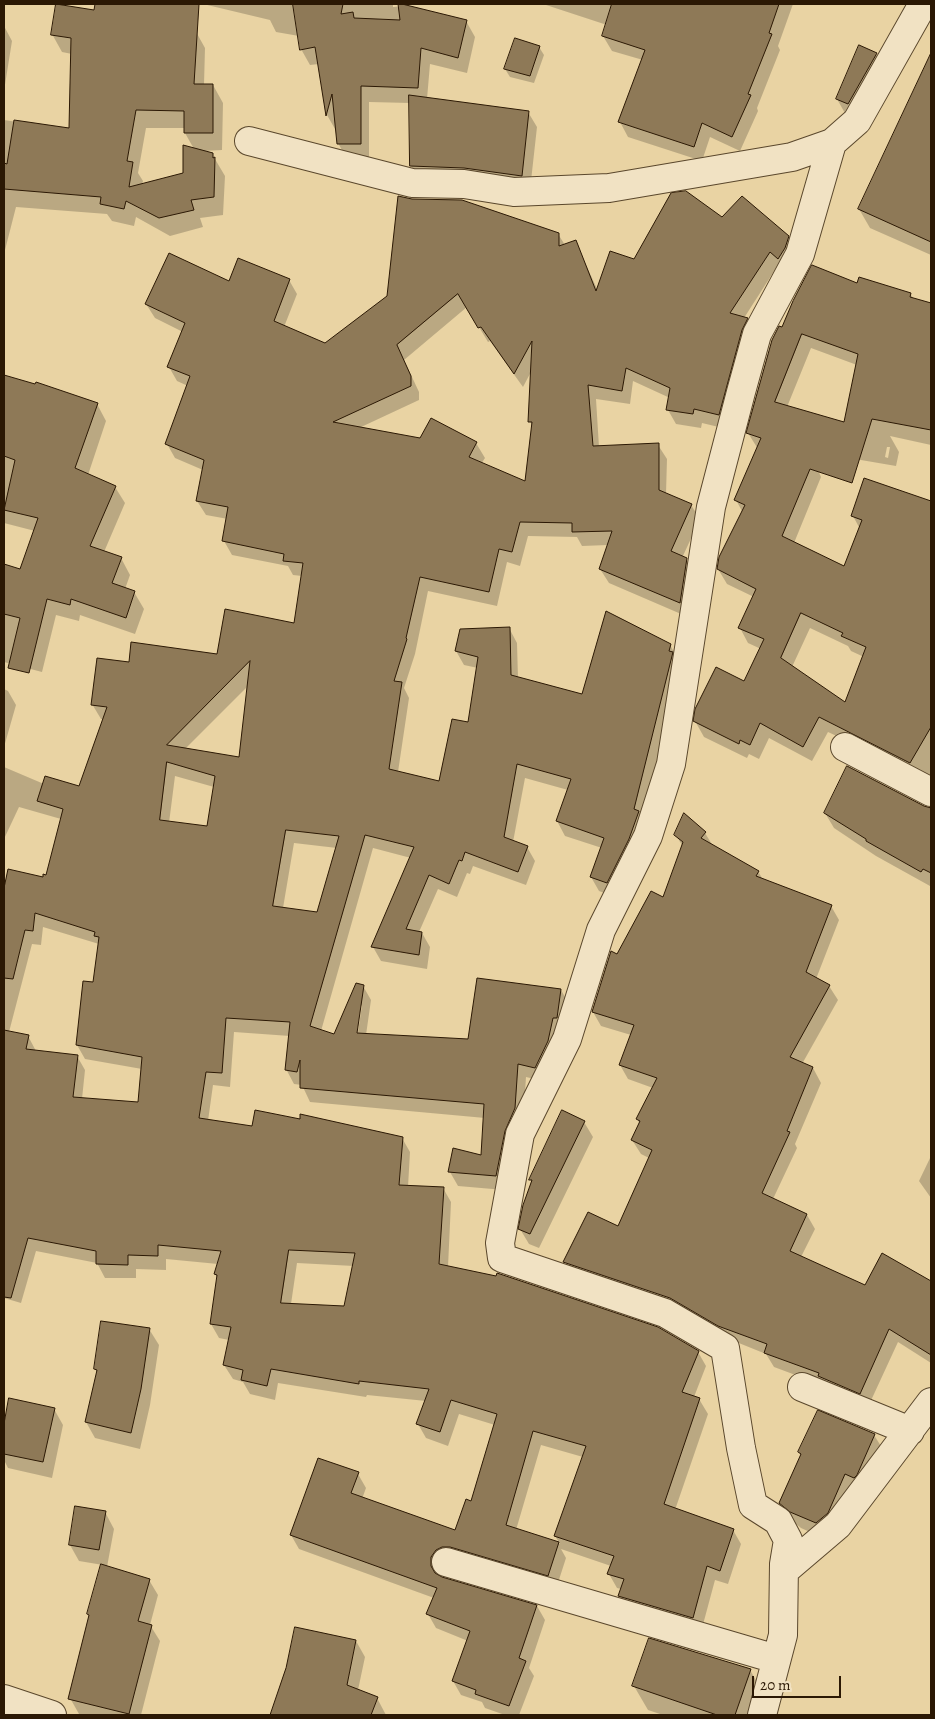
<!DOCTYPE html>
<html>
<head>
<meta charset="utf-8">
<style>
	body { margin:0 }
	#map { position:relative; width:935px; height:1719px; overflow:hidden; background:#e9d3a3; font-family:Alegreya,serif }
	canvas { display:block }
	.frame { position:absolute; inset:0; border:5px solid #2b1804; pointer-events:none }
	.scale { position:absolute; left:752px; top:1676px; width:89px; height:22px; box-sizing:border-box; border:2px solid #2b1804; border-top:0; padding-left:6px; font-size:15px; line-height:18px; white-space:nowrap; color:#2b1804; -webkit-text-stroke:4px #f1e2c3; paint-order:stroke }
</style>
</head>
<body>
<div id="map">
<canvas width="935" height="1719"></canvas>
<div class="frame"></div>
<div class="scale">20 m</div>
</div>
<script>
const context = document.querySelector('canvas').getContext('2d');
context.lineJoin = 'round';
function fill(path, color) {
  context.fillStyle = color;
  context.fill(path, 'evenodd');
}
function stroke(path, color, width, dash) {
  context.strokeStyle = color;
  context.lineWidth = width;
  context.lineCap = dash ? 'butt' : 'round';
  context.setLineDash(dash || []);
  context.stroke(path);
}
fill(new Path2D(`
	M203,4H393V7L404,6L466,21L475,37L467,73L430,64L427,99L528,112L537,127L530,190L420,181L411,166L410,103L369,102V160L347,159L338,143L336,126L335,129L327,115L319,64L310,65L301,49L299,36L276,32L270,20Z
	M543,4H793L778,46L780,50L757,108L758,111L740,151L710,137L702,161L628,137L620,122L643,60L612,51L603,36L607,25Z
	M4,26L12,41L4,91Z
	M195,30L205,48L204,85H213L223,103L222,150L203,151L212,154L225,176L223,215L200,218L203,227L170,236L136,217L134,226L112,221L107,214L16,207L4,254V120L70,130L72,54L62,52L52,34ZM146,128H185V133L194,149L184,174L142,185L143,181L138,173Z
	M539,47L544,55L534,83L510,77L505,69Z
	M860,47L876,54L886,70L846,115L837,99Z
	M924,72L931,76V255L870,228L859,209Z
	M722,219L788,237L796,251L787,272L778,265L744,318L747,319L755,333L727,429L702,423L701,428L676,424L668,410L670,398L633,381L630,404L596,399L599,447L658,445L667,459L666,494L691,505L700,519L682,558L686,559L695,574L688,617L609,583L600,569L608,545L582,546L577,537L528,536L520,566L507,562L497,606L428,591L415,654L404,688L409,698L398,772L440,783L470,723L478,668L464,665L456,651L509,628L517,643L518,678L583,695L670,645L678,659L680,668L643,819L615,897L599,891L591,877L602,848L565,836L557,821L568,790L525,778L513,842L527,847L535,861L526,885L473,866L470,874L467,873L457,897L438,889L419,932L422,933L430,947L427,969L381,961L373,947L411,858L373,848L321,1031L335,1036L363,986L371,1000L366,1035L470,1041L561,990L569,1004L543,1081L526,1077L523,1123L504,1190L458,1186L450,1172L482,1156L485,1118L310,1102L302,1085L294,1084L286,1069L290,1036L234,1032L230,1087L213,1085L208,1121L253,1127L402,1138L410,1152L408,1187L443,1188L451,1202L448,1267L698,1352L706,1366L694,1397L699,1399L708,1414L675,1510L733,1530L741,1544L728,1584L715,1580L701,1632L627,1610L619,1596L621,1589L617,1588L609,1574L611,1566L561,1549L566,1558L556,1589L438,1573L441,1578L537,1606L545,1620L529,1668L534,1676L519,1715H505L485,1708L482,1702L461,1695L453,1681L468,1641L436,1628L428,1614L434,1598L299,1549L291,1535L358,1474L366,1488L362,1499L456,1532L471,1503L495,1425L459,1414L448,1446L426,1438L418,1424L426,1401L367,1395L366,1397L278,1383L275,1400L250,1394L243,1382L233,1379L224,1365L229,1340L219,1338L211,1324L218,1279L215,1274L218,1264L166,1259V1270L136,1269V1278H105L97,1263L36,1251L21,1303L4,1298V884L47,876L61,819L19,807L4,839V767L44,784L79,788L104,719H101L92,704L130,663L218,655L295,624L302,576L293,575L288,566L232,555L224,541L228,519L206,515L197,501L203,470L175,458L167,444L188,386L177,381L169,367L183,332L155,318L146,304L229,283L289,280L297,294L284,327L325,345L558,234L565,245L575,241L598,291L635,261ZM467,307L488,342L490,341L523,387L532,370L530,421L532,426L526,483L481,464L485,458L476,443L432,419L421,439L359,428L419,400V392L404,360ZM249,685L240,759L185,749ZM175,776L214,787L208,827L169,823ZM294,843L337,848L318,914L283,908ZM43,927L99,944L94,984L77,1045L85,1059L142,1069L139,1104L82,1099L85,1070L77,1056L36,1051L28,1036L9,1032L32,944L41,945ZM362,1005L357,1039H355L359,1008ZM297,1263L354,1266L345,1307L291,1304ZM541,1445L583,1457L555,1536L560,1544L516,1530Z
	M858,284L910,294L914,299L931,305V445L890,436L899,452L896,466L820,453L817,468L821,477L794,543L845,567L860,529L853,516L865,480L931,502V786L869,751L828,732L812,761L769,738L759,759L749,754L747,758L704,737L695,721L745,683L761,649L748,643L740,628L754,597L727,584L718,569L743,513L736,500L758,449L748,433L783,329ZM811,348L857,365L845,424L787,407ZM887,447H890L888,458L885,457ZM810,628L848,646L851,651L864,657L845,704L792,667Z
	M4,376L97,404L106,421L88,475L115,487L125,503L104,552L121,558L130,575L125,589L134,592L144,609L135,634L80,615L79,621L56,615L42,672L4,662V575L6,566L21,570L35,531L4,523Z
	M4,689L8,691L16,705L4,747Z
	M923,807L931,809L930,886L876,856L834,828L825,813Z
	M685,815L705,833L713,846L758,871L763,880L831,906L839,920L816,979L829,986L838,1000L802,1064L813,1068L821,1083L795,1144L797,1148L773,1199L807,1215L815,1229L801,1257L866,1286L903,1268L931,1282V1363L898,1342L868,1407L825,1386L774,1367L766,1354L573,1276L565,1262L618,1227L649,1158L641,1154L632,1140L640,1124L637,1119L653,1088L628,1079L620,1065L631,1035L601,1026L593,1012L618,955L663,899L683,847L676,835Z
	M584,1122L593,1137L539,1248L529,1244L520,1229L532,1183L530,1179Z
	M931,1156V1198L919,1181Z
	M149,1329L159,1345L150,1405L140,1449L95,1438L86,1422L98,1373L95,1369Z
	M10,1400L54,1409L63,1425L52,1478L8,1468L4,1460V1430Z
	M874,1435L884,1451L825,1539L801,1528L790,1519L780,1503L801,1456L799,1452Z
	M105,1512L114,1529L107,1567L149,1580L158,1595L150,1625L160,1641L141,1715H84L79,1714L70,1698L103,1565L79,1561L70,1545Z
	M356,1641L365,1657L358,1690L377,1698L386,1715H271L287,1669Z
	M750,1670L764,1694L757,1715H663L648,1710L634,1686Z`), '#0003');
const building = new Path2D(`
	M56,4L94,10L95,4H199L194,84H213V133H184V111L136,110L127,161L133,162L129,187L183,173V145L213,153V158L215,157L214,197L191,200L194,210L159,218L126,201L124,209L100,204L101,197L4,189V163L7,164L14,120L69,128L71,38L51,35Z
	M293,4H343L341,14L353,12L354,18L400,20L398,4H402L467,20L458,58L421,48L418,88L361,86V144H337L332,94L326,116L315,47L300,50Z
	M612,4H779L769,33L772,34L748,94L751,95L732,137L702,123L694,147L618,122L645,50L602,36Z
	M515,38L540,46L530,76L504,69Z
	M859,45L877,53L848,104L836,99Z
	M931,53V242L858,209Z
	M409,95L529,111L522,176L464,168L410,166Z
	M686,191L722,217L742,196L789,236L785,248L778,259L770,252L730,313L748,318L742,330L719,415L694,409L693,414L666,410L670,388L626,368L622,391L588,385L593,446L659,443V490L692,504L671,551L687,558L680,603L599,569L612,531L572,532V523L520,522L512,552L499,549L489,592L420,577L406,638L407,639L394,681L402,682L389,769L439,781L452,719L468,722L478,657L455,651L460,629L510,627L511,675L582,694L606,611L671,644L669,651L673,652L634,809L639,811L629,839L607,883L590,877L604,838L556,821L571,779L517,764L504,837L528,846L518,872L465,852L462,861L459,860L449,884L429,875L406,929L422,932L419,955L371,947L414,847L365,835L310,1026L334,1034L356,983L364,985L357,1033L468,1039L477,978L561,989L557,1018H553L548,1041L535,1068L518,1064L515,1108L505,1131L496,1176L448,1172L453,1148L481,1155L484,1104L300,1088V1060L297,1072L285,1070L290,1022L226,1018L222,1073L206,1072L199,1118L252,1126L255,1110L300,1119V1114L403,1137L399,1185L444,1187L439,1264L496,1276L497,1273L658,1327L699,1351L682,1392L700,1398L664,1504L734,1529L720,1571L707,1566L693,1618L618,1596L624,1579L607,1574L614,1556L554,1536L586,1446L533,1431L506,1525L559,1542L548,1576L450,1547H442L436,1550L431,1557V1566L435,1573L442,1577L537,1605L519,1658L526,1661L509,1706L475,1694L476,1690L452,1681L470,1631L426,1614L437,1588L290,1535L318,1458L359,1472L351,1493L455,1530L466,1499L471,1501L497,1414L451,1400L440,1432L416,1424L429,1389L359,1381V1384L271,1369L267,1386L241,1380L243,1370L223,1365L231,1327L210,1324L217,1275L214,1274L221,1251L158,1245V1256L128,1255V1265L96,1264V1251L28,1238L11,1298L4,1297V1030L29,1035L26,1049L78,1055L73,1097L138,1102L142,1057L76,1045L83,981L93,982L99,937L94,936L95,932L35,913L33,931L25,930L13,979L4,978V888L8,869L43,877V874L46,875L63,809L37,801L45,776L79,786L107,707L91,705L97,658L129,662L131,642L217,654L225,609L294,623L303,563L283,561L284,554L222,541L228,507L196,501L204,460L165,444L190,376L167,367L185,323L145,304L169,253L229,281L238,258L290,279L274,321L325,343L387,296L398,196L412,199L462,200L559,233V246L576,240L596,291L610,251L634,259L671,193ZM458,294L478,328L481,327L514,374L532,341L528,422H532L525,481L469,457L477,442L431,418L420,438L333,422L411,386V376L397,345ZM250,661L239,757L167,745ZM167,762L215,776L207,826L160,820ZM286,830L339,836L317,912L273,906ZM289,1250L355,1253L344,1306L281,1303Z
	M812,265L857,283L859,277L911,293L910,297L931,303V430L872,419L852,483L810,469L782,536L844,566L862,520L851,516L864,478L931,501V727L910,763L819,717L803,747L760,723L750,745L740,740L739,744L693,721L695,709L716,667L744,681L764,639L738,628L756,589L717,569L719,557L745,505L734,500L761,438L746,433L772,340L779,326L782,327L793,301ZM802,334L858,354L844,422L775,402ZM801,613L843,633L841,636L866,647L845,702L781,658Z
	M4,375L35,384L36,382L98,403L75,468L116,486L90,546L122,557L112,583L135,591L126,618L71,599L70,605L47,599L29,673L8,668L20,618L4,614V564L20,569L38,518L4,510L15,460L4,456Z
	M847,766L924,806L931,808V873L923,869L921,872L866,841V839L824,813Z
	M684,813L706,832L701,838L759,871L756,876L832,905L806,972L830,985L790,1057L813,1067L787,1131L790,1132L762,1193L807,1214L790,1251L865,1285L882,1253L931,1281V1355L889,1329L860,1394L818,1376L819,1373L764,1353L767,1344L718,1326L670,1298L563,1262L588,1212L618,1226L652,1150L631,1140L640,1121L636,1119L657,1078L619,1065L634,1025L592,1012L611,951L617,954L651,891L663,897L683,842L674,835Z
	M562,1110L585,1121L530,1234L518,1229L523,1205L532,1180H529Z
	M101,1321L150,1328L141,1389L131,1433L85,1422L97,1370L94,1369Z
	M9,1398L55,1408L43,1462L4,1454V1424Z
	M818,1410L875,1434L857,1475L854,1478L845,1474L828,1513L816,1523L790,1512L779,1503L801,1454L798,1452Z
	M75,1506L106,1511L99,1550L69,1545Z
	M101,1564L150,1579L138,1621L152,1625L129,1714L68,1699L89,1615L87,1614Z
	M295,1627L356,1640L347,1685L378,1697L371,1715H270L286,1668Z
	M649,1638L751,1669L735,1715H717L632,1686Z`);
fill(building, '#8e7957');
stroke(building, '#2b1804', 1);
const minor = new Path2D(`
	M249,141L412,183L464,184L514,192L609,188L792,157L832,143L857,121L923,4
	M845,747L931,792
	M802,1387L910,1431
	M446,1562L776,1659
	M784,1571L838,1525L931,1402
	M4,1699L52,1715
	M762,1715L783,1635L784,1564L788,1540L778,1521L753,1505L741,1448L725,1348L665,1313L502,1258L500,1243L520,1134L567,1039L601,930L648,836L671,764L711,507L741,392L757,334L800,254L832,143`);
stroke(minor, '#5a472c', 30);
stroke(minor, '#f1e2c3', 28);
</script>
</body>
</html>
